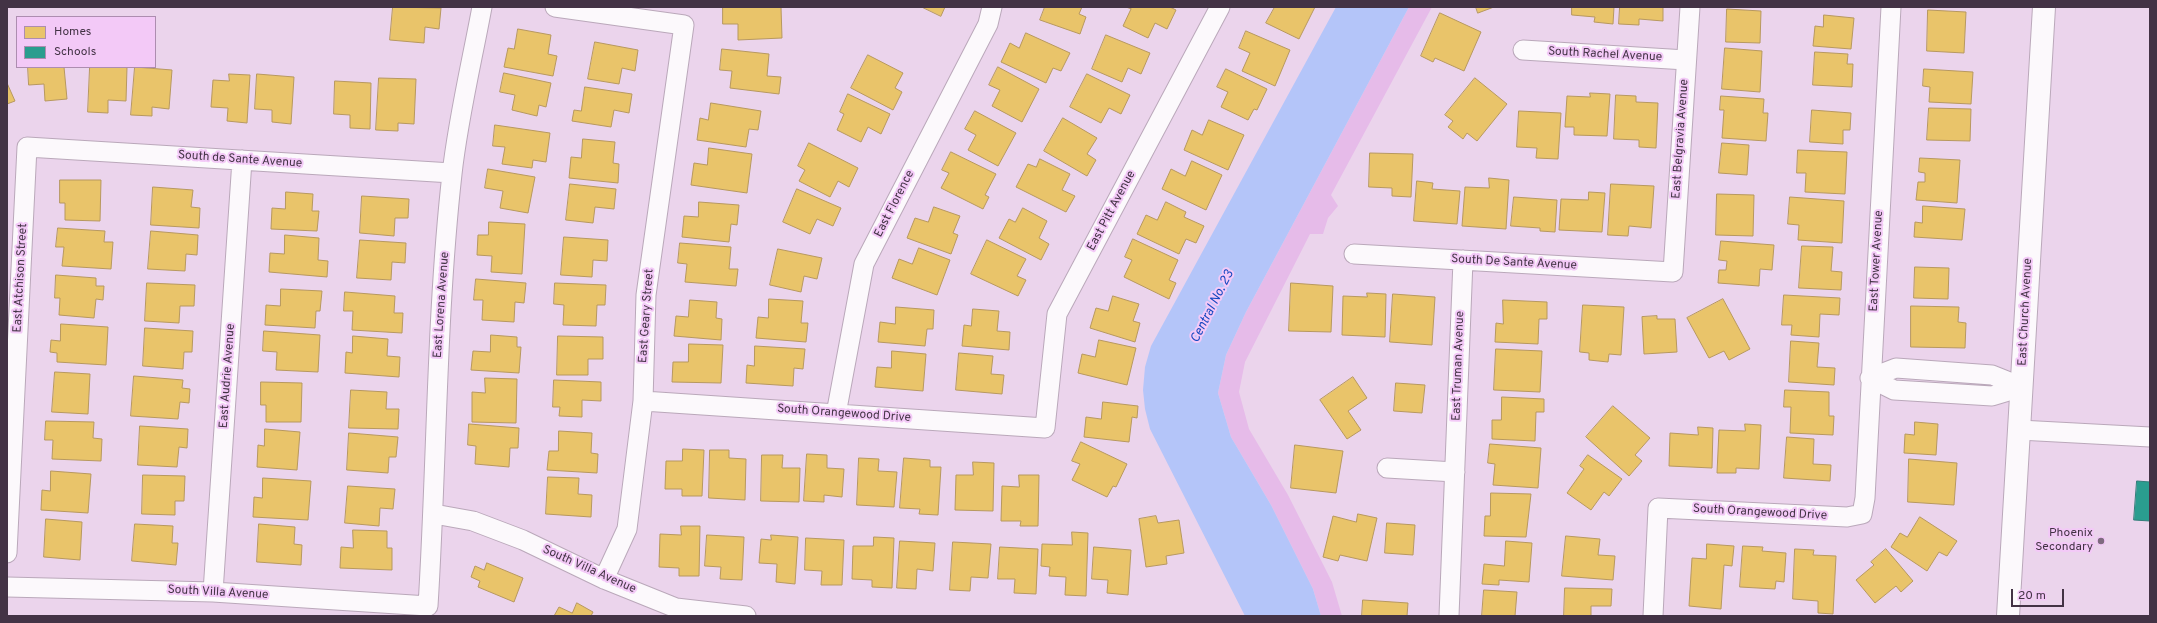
<!DOCTYPE html>
<html>
<head>
<meta charset="utf-8">
<style>
	body { margin:0 }
	#map { position:relative; width:2157px; height:623px; overflow:hidden; background:#ebd4ec; font-family:Overpass,sans-serif }
	canvas { display:block }
	.frame { position:absolute; inset:0; border:8px solid #433345; pointer-events:none }
	.legend { position:absolute; left:16px; top:16px; width:140px; height:52px; box-sizing:border-box; background:#f3c9f7; border:1px solid #ad8db0; margin:0; padding:5px 7px; list-style:none; font-size:12px; color:#433345 }
	.legend li { display:flex; align-items:center; gap:8px; height:20px }
	.legend b { width:20px; border:1px solid #ad8db0 }
	.scale { position:absolute; left:2011px; top:589px; width:53px; height:18px; box-sizing:border-box; border:2px solid #433345; border-top:0; padding-left:5px; font-size:12px; line-height:14px; white-space:nowrap; color:#433345; -webkit-text-stroke:3px #f3c9f7; paint-order:stroke }
</style>
</head>
<body>
<div id="map">
<canvas width="2157" height="623"></canvas>
<div class="frame"></div>
<ul class="legend">
<li><b style="height:11px;background:#e9c46a"></b>Homes</li>
<li><b style="height:11px;background:#2a9d8f"></b>Schools</li>
</ul>
<div class="scale">20 m</div>
</div>
<script>
const context = document.querySelector('canvas').getContext('2d');
context.lineJoin = 'round';
function fill(path, color) {
  context.fillStyle = color;
  context.fill(path, 'evenodd');
}
function stroke(path, color, width, dash) {
  context.strokeStyle = color;
  context.lineWidth = width;
  context.lineCap = dash ? 'butt' : 'round';
  context.setLineDash(dash || []);
  context.stroke(path);
}
function label(font, color, halo, rows, align = 'center') {
  context.font = font + ' Overpass,sans-serif';
  context.lineWidth = 4;
  context.setLineDash([]);
  context.textBaseline = 'middle';
  context.strokeStyle = halo;
  context.fillStyle = color;
  for (const [text, x, y, turn = 0] of rows) {
    context.save();
    context.translate(x, y);
    context.rotate((+turn || 0) * Math.PI / 180);
    context.textAlign = isNaN(turn) ? turn : align;
    if (halo) context.strokeText(text, 0, 0);
    context.fillText(text, 0, 0);
    context.restore();
  }
}
fill(new Path2D(`
	M1409,7H1432L1331,195L1338,206L1328,218L1323,234H1310L1245,362L1239,392L1249,429L1288,495L1332,582L1342,616H1321L1313,589L1271,505L1231,437L1218,393L1226,355L1246,312Z`), '#e6bbe9');
fill(new Path2D(`
	M1336,7H1409L1246,312L1226,355L1218,393L1231,437L1271,505L1313,589L1321,616H1245L1150,429L1145,409L1143,390L1145,367L1151,346Z`), '#b4c5f9');
const homes = new Path2D(`
	M393,7L441,8L439,29L425,27L424,43L390,40Z
	M723,7H781L782,38L738,40V24H723Z
	M922,7H945L941,16Z
	M1045,7H1082L1079,14L1086,17L1080,34L1040,20Z
	M1126,7H1170L1176,10L1167,29L1155,23L1148,38L1123,26L1131,9Z
	M1275,7H1315L1299,39L1266,23Z
	M1476,7H1494L1478,13Z
	M1572,7H1614L1613,24L1594,22L1595,17L1572,15Z
	M1620,7H1663V21L1639,19V25L1619,24Z
	M1727,9L1761,11L1760,43L1726,42Z
	M1928,10L1966,12L1964,53L1927,51Z
	M1440,13L1481,32L1464,71L1435,58L1433,62L1421,56Z
	M1824,15L1854,18L1851,49L1813,46L1815,26L1823,27Z
	M518,29L551,35L548,54L557,56L553,76L504,67L508,48L514,49Z
	M1246,31L1290,50L1275,86L1242,71L1250,53L1239,48Z
	M1026,33L1070,53L1061,71L1053,68L1046,83L1001,62L1010,43L1019,48Z
	M1106,35L1150,53L1141,74L1128,68L1122,82L1092,69Z
	M595,42L638,50L635,71L622,68L619,84L588,79Z
	M1725,48L1762,51L1760,92L1722,89Z
	M722,49L769,54L767,76L781,77L779,94L730,88L732,71L720,70Z
	M1815,52L1848,54L1847,64H1853L1852,87L1813,85Z
	M868,55L903,73L895,88L902,92L893,110L851,88Z
	M28,67H64L67,99L45,101L44,84L29,85Z
	M90,67H127L126,101L108,100V113L88,112Z
	M135,67L172,70L169,109L152,107V116L131,115Z
	M998,67L1039,89L1022,122L992,106L1000,90L989,85Z
	M1226,69L1267,89L1257,110L1254,109L1248,120L1221,107L1228,92L1217,87Z
	M1924,69L1973,72L1971,104L1929,102L1930,87L1923,86Z
	M504,73L551,83L546,107L539,105L537,116L512,110L515,95L500,92Z
	M229,74L250,75L247,123L227,121L228,108L211,107L213,80L229,81Z
	M257,74L294,77L291,124L272,122V110L255,109Z
	M1087,74L1130,95L1121,114L1109,108L1101,123L1070,107Z
	M379,78L416,79L414,124L398,123V131L376,130Z
	M1475,78L1507,104L1477,141L1467,133L1463,139L1448,127L1453,121L1445,115Z
	M335,81L371,83L370,129L350,128V115L334,114Z
	M7,83L15,101L7,104Z
	M585,87L632,94L629,113L614,110L611,127L572,121L574,110L581,111Z
	M1590,93L1610,94L1607,136L1574,135V127H1565L1567,96L1590,97Z
	M848,94L890,114L881,134L868,127L861,142L837,130L844,114L840,112Z
	M1616,95L1636,96V102L1658,103L1656,148L1639,147V140L1614,139Z
	M1721,96L1764,99L1763,113H1768L1766,141L1722,138L1724,110H1720Z
	M711,103L761,111L758,130L749,129L746,147L697,140L700,118L708,120Z
	M1929,108L1971,109L1970,141L1927,140Z
	M1812,110L1851,113L1850,130H1843V144L1810,142Z
	M975,111L1016,133L998,166L968,150L976,135L965,129Z
	M1519,111L1561,113L1558,159L1536,158L1537,148L1517,147Z
	M1063,118L1097,138L1087,154L1096,160L1087,176L1044,151Z
	M1209,120L1244,135L1228,170L1184,150L1192,130L1202,135Z
	M495,125L550,133L546,162L533,160L532,168L502,164L505,147L493,146Z
	M583,139L615,142L613,163L619,164L618,183L569,178L571,157L581,158Z
	M809,143L858,168L849,187L838,181L830,197L799,181L805,170L798,166Z
	M1722,143L1749,145L1747,175L1719,173Z
	M709,148L752,154L747,193L691,185L694,163L707,165Z
	M1798,150L1847,152L1845,194L1805,192L1806,173H1797Z
	M951,152L996,174L985,195L989,197L983,209L941,188L949,173L942,170Z
	M1370,153L1413,154L1411,197L1392,196V188L1369,187Z
	M1920,158L1960,160L1957,203L1916,200L1918,182H1925V173L1919,172Z
	M1040,159L1070,174L1062,190L1075,196L1066,212L1016,187L1028,164L1036,167Z
	M1192,161L1222,175L1206,210L1162,189L1171,169L1185,176Z
	M488,169L535,177L528,213L500,208L503,191L485,188Z
	M1489,178L1509,180L1506,229L1462,226L1465,187L1489,188Z
	M60,180H101L100,221L65,220V203H60Z
	M1417,181L1433,183L1432,189L1460,191L1457,224L1414,221Z
	M570,184L616,189L614,209L595,207L593,223L566,220Z
	M1611,184L1654,186L1651,228L1629,226L1628,236L1608,235Z
	M153,187L193,190L191,207L200,208L199,228L151,225Z
	M797,189L841,208L833,226L817,219L810,234L783,222Z
	M286,192L313,194L312,211H319L317,231L271,229L272,208L285,209Z
	M1589,192L1605,193L1602,232L1559,230L1561,199L1588,200Z
	M1717,194L1754,195L1753,236L1716,235Z
	M362,196L409,199L408,218H395L394,236L360,233Z
	M1514,197L1557,200L1555,232L1540,231V228L1511,226Z
	M1790,197L1844,201L1842,243L1798,240L1799,225L1788,224Z
	M699,202L739,205L737,225L731,224L729,242L682,237L684,216L698,217Z
	M1166,202L1186,212L1184,217L1204,226L1196,243L1186,239L1179,254L1137,234L1146,215L1157,220Z
	M1923,206L1965,209L1962,240L1914,237L1915,222L1922,223Z
	M934,207L960,216L953,233L958,235L951,254L907,238L915,218L928,222Z
	M1023,208L1047,221L1039,238L1049,244L1041,260L999,238L1009,219L1015,222Z
	M489,222L525,224L522,274L491,272L492,256L477,255L478,235H488Z
	M58,228L105,231L104,242H113L111,269L62,266L64,247H56Z
	M151,231L198,235L197,255L186,254L185,271L148,269Z
	M285,235L319,238L318,260L328,261L327,277L269,272L270,253L284,254Z
	M564,237L608,240L607,261L593,260L592,277L561,275Z
	M1133,239L1178,260L1169,280L1176,283L1169,299L1124,277L1132,260L1125,257Z
	M360,240L406,243L405,263L392,262L391,280L357,278Z
	M987,240L1026,259L1017,276L1026,280L1018,296L971,274Z
	M1721,241L1774,245L1772,270L1760,269L1759,286L1718,283L1719,270H1726L1727,261L1719,260Z
	M680,243L731,247L729,269H738L736,286L685,282L687,264L678,263Z
	M1802,246L1833,247L1831,271L1842,272L1841,290L1799,288Z
	M919,248L950,260L937,295L892,278L899,259L912,264Z
	M778,249L822,258L817,279L804,276L801,292L770,285Z
	M1915,267L1949,268L1948,299L1914,298Z
	M56,275L96,278V286H104L103,300L96,299L94,318L59,315L60,298H55Z
	M476,279L526,283L524,303L515,302L514,322L482,320L483,300H474Z
	M147,283L195,285L194,306H180L179,323L145,321Z
	M555,283L606,285L605,305H597L596,326L563,325L564,305L554,304Z
	M1291,283L1333,286L1331,332L1289,331Z
	M281,289L322,291L320,311H316L315,328L265,325L266,305L280,306Z
	M345,292L395,296L394,313H403L402,333L352,330L353,311H344Z
	M1367,293L1386,294L1385,337L1342,335L1343,296L1367,297Z
	M1393,294L1435,297L1432,345L1390,342Z
	M1784,295L1840,298L1839,315L1820,314L1819,337L1791,335L1792,325H1782Z
	M1113,296L1139,304L1133,321L1140,323L1135,342L1090,328L1096,308L1108,311Z
	M769,299L803,301L801,323H808L806,342L756,338L758,317L768,318Z
	M1723,299L1750,349L1729,360L1724,351L1709,358L1687,318Z
	M690,300L717,302L716,318L722,319L721,340L674,336L676,316L688,317Z
	M1503,300L1547,302V319H1539L1538,344L1495,342L1496,323L1503,324Z
	M1583,305L1624,307L1621,355L1609,354L1608,362L1589,360V353L1580,352Z
	M1911,306L1959,307L1958,322L1966,323L1965,348L1911,347Z
	M896,307L934,310L933,329H927L925,346L878,342L880,322L895,324Z
	M973,309L999,311L997,331L1010,332L1009,350L962,346L964,325L971,326Z
	M1657,316V319H1675L1677,352L1644,354L1642,317Z
	M61,324L108,327L106,365L57,362V353L50,352L51,340L60,341Z
	M145,328L193,331L192,352H184L183,369L143,366Z
	M264,331L320,335L318,372L276,370L277,352L263,351Z
	M491,335L517,337V347H521L519,373L471,370L473,351L490,352Z
	M353,336L388,339L387,356L400,357L399,377L345,373L346,352L352,353Z
	M558,336L603,337V359H588V375H557Z
	M1099,340L1136,348L1127,385L1078,373L1082,354L1095,357Z
	M1791,341L1819,343L1817,367L1835,368L1834,385L1789,382Z
	M689,344L723,345L721,383L672,382L673,362H688Z
	M755,346L805,349L803,369L794,368L793,386L746,383L747,365L754,366Z
	M1496,349L1542,351L1540,392L1494,390Z
	M892,351L926,354L923,391L875,387L877,367L891,368Z
	M959,353L993,356L991,374L1004,375L1002,394L956,390Z
	M55,372L90,374L88,414L52,412Z
	M134,376L183,380L182,388L190,389L189,403L180,402L178,419L131,416Z
	M1353,377L1367,398L1348,411L1361,430L1347,439L1320,400Z
	M485,378L517,379L516,423L472,422V392L485,393Z
	M554,380L601,382V401L582,400V417L559,416L560,407H553Z
	M261,382L302,383L301,422H266V405H261Z
	M1396,383L1425,385L1422,413L1394,411Z
	M351,390L387,392L386,409H399L398,429L349,428Z
	M1785,390L1829,392V416H1834L1833,435L1790,433L1791,407H1784Z
	M1502,397L1544,399V412H1536L1535,441L1492,439V420H1501Z
	M1103,402L1138,406L1137,418L1132,417L1129,442L1084,437L1086,417L1101,419Z
	M1613,406L1650,438L1635,455L1642,461L1629,476L1586,437Z
	M46,421L94,422L93,438L102,439L101,461L52,459L53,440H45Z
	M1915,422L1938,424L1936,455L1904,453L1905,434L1914,435Z
	M469,424L519,428L518,448H510L509,467L475,464L476,446L468,445Z
	M1745,424L1761,425L1759,469L1736,468V473H1717L1719,430L1745,431Z
	M140,426L188,429L187,448L179,447L177,467L138,465Z
	M1698,427L1713,428L1712,468L1669,466L1670,433L1698,435Z
	M265,429L300,432L297,470L257,467L258,445L264,446Z
	M559,431L592,433L591,453L598,454L597,473L547,470L549,451H558Z
	M349,433L398,437L396,457H389L388,473L347,470Z
	M1787,437L1814,439L1813,464L1831,465L1830,481L1784,478Z
	M1081,442L1127,464L1116,487L1113,486L1107,497L1072,480L1080,464L1072,461Z
	M1490,444L1541,448L1538,488L1493,485L1495,464L1488,463Z
	M1295,445L1343,451L1336,493L1291,488Z
	M683,449L704,450L702,496H682V489H665L666,461H682Z
	M710,450H729V458L746,459L745,500L709,498Z
	M807,454L827,455V468L844,469L842,497L824,495V502L804,501Z
	M762,455H783L782,468H800L799,502L761,501Z
	M1588,455L1622,479L1609,496L1604,492L1591,510L1567,493L1584,469L1580,466Z
	M859,458L879,459L878,471L897,472L894,507L857,505Z
	M904,458L930,460V467H941L938,515L919,514L920,509L900,508Z
	M1909,459L1957,463L1954,505L1908,502Z
	M973,462L994,463L993,511L955,510L956,475H973Z
	M51,471L91,474L88,513L41,510L42,490L50,491Z
	M143,475L185,476L184,501H175V515L142,514Z
	M1019,475H1039L1038,526H1020L1021,521H1001L1002,486L1019,487Z
	M548,477L579,478L578,494L592,495L591,517L546,514Z
	M263,478L311,481L308,520L253,517L254,497L262,498Z
	M348,486L395,489L393,509L380,508L379,526L345,523Z
	M1491,493L1531,494L1526,537L1484,536L1485,516H1490Z
	M1358,514L1377,518L1367,561L1340,555L1338,561L1323,557L1333,516L1356,522Z
	M1156,516L1158,523L1179,520L1184,553L1166,556L1167,564L1146,567L1139,519Z
	M1920,517L1957,541L1947,556L1939,552L1927,571L1891,547L1900,533L1907,537Z
	M46,519L82,522L80,560L44,557Z
	M1387,523L1415,525L1413,555L1385,553Z
	M135,524L173,526L172,543H178L176,565L132,561Z
	M259,524L295,527L294,544L302,545L301,565L257,562Z
	M681,526H700L699,576H679V568L659,567L660,534L681,535Z
	M353,530L387,531V548H392V570L340,568L341,547L353,548Z
	M1072,532L1088,533L1086,596L1065,595L1066,577L1049,576L1050,567L1041,566L1042,544L1072,545Z
	M707,535L744,537L742,580L720,579L721,567L705,566Z
	M771,535L798,537L795,584L776,582L777,564L759,563L761,539L771,540Z
	M1566,536L1600,539L1598,555L1615,556L1613,580L1562,576Z
	M874,537L894,538L892,588L872,587V580L852,579L853,546H873Z
	M806,538L844,540L842,585H821L822,571L805,570Z
	M900,541L935,543L933,571L917,569L916,589L897,588Z
	M1506,541L1532,543L1529,582L1499,580V585L1482,584L1484,564L1504,566Z
	M953,542L991,544L988,578L971,577L970,591L950,590Z
	M1707,544L1734,546L1732,566L1724,565L1721,609L1689,606L1692,558L1706,559Z
	M1743,546L1763,547L1762,551L1786,553L1784,582L1776,581L1775,589L1740,587Z
	M1000,547L1038,549L1036,594L1014,593L1015,579H998Z
	M1094,547L1131,550L1128,595L1107,593L1108,580L1092,579Z
	M1795,549L1814,550L1813,555L1836,556L1833,614L1818,613V601L1793,599Z
	M1886,549L1913,581L1901,592L1896,586L1875,603L1856,580L1874,565L1871,562Z
	M487,563L523,578L514,602L478,587L480,581L471,577L475,566L484,570Z
	M1565,588L1612,589L1611,606H1591V616H1564Z
	M1484,590L1517,592L1515,616H1482Z
	M1363,600L1408,603L1407,616H1362Z
	M577,603L593,612L591,616H554L559,607L572,613Z`);
fill(homes, '#e9c46a');
stroke(homes, '#b7985f', 1);
const schools = new Path2D(`
	M2137,481L2150,482V521L2134,520Z`);
fill(schools, '#2a9d8f');
stroke(schools, '#327d79', 1);
const minor = new Path2D(`
	M555,7L684,25L646,295L643,401L627,529L604,579
	M1523,50L1686,60
	M1354,254L1673,272L1690,7
	M1870,378L1896,368L1992,375L2022,387
	M1870,378L1894,390L1992,396L2022,387
	M643,401L1045,428L1057,314L1220,7
	M836,414L864,264L988,24L992,7
	M2019,430L2150,437
	M1387,468L1455,472
	M434,514L473,521L523,540L604,579L676,608L746,616
	M7,553L27,147L452,173
	M7,587L213,592L428,606C437,462 436,317 452,174C458,119 472,61 482,7
	M213,592L242,160
	M1449,616L1463,260
	M1653,616L1658,508L1847,517L1862,514L1865,498L1891,7`);
const tertiary = new Path2D(`
	M2008,616L2044,7`);
stroke(minor, '#baa8ba', 21);
stroke(tertiary, '#baa8ba', 24);
stroke(minor, '#fcf9fc', 19);
stroke(tertiary, '#fcf9fc', 22);
for (const [x, y, r, color] of [
	[2101,541,4,"#7e6b7f"]
]) {
  const dot = new Path2D();
  dot.arc(x, y, r, 0, 2 * Math.PI);
  context.fillStyle = color;
  context.fill(dot);
  stroke(dot, '#f3c9f7', 1.5);
}
label('12px', '#433345', '#f3c9f7', [
	["South Rachel Avenue",1605,55,3],
	["East Belgravia Avenue",1681,139,-86],
	["South de Sante Avenue",240,160,4],
	["East Florence",895,204,-63],
	["East Pitt Avenue",1112,211,-62],
	["East Tower Avenue",1877,261,-87],
	["South De Sante Avenue",1514,263,3],
	["East Atchison Street",21,278,-87],
	["East Lorena Avenue",442,305,-86],
	["East Church Avenue",2026,312,-87],
	["East Geary Street",647,316,-86],
	["East Truman Avenue",1459,366,-88],
	["East Audrie Avenue",228,376,-86],
	["South Orangewood Drive",844,414,4],
	["South Orangewood Drive",1760,513,3],
	["South Villa Avenue",589,570,24],
	["South Villa Avenue",218,593,3]
]);
label('12px', '#433345', '#f3c9f7', [
	["Phoenix",2093,534],
	["Secondary",2093,548]
], 'right');
label('italic 13px', '#1648c0', '#f3c9f7', [
	["Central No. 23",1213,307,-63]
]);
</script>
</body>
</html>
